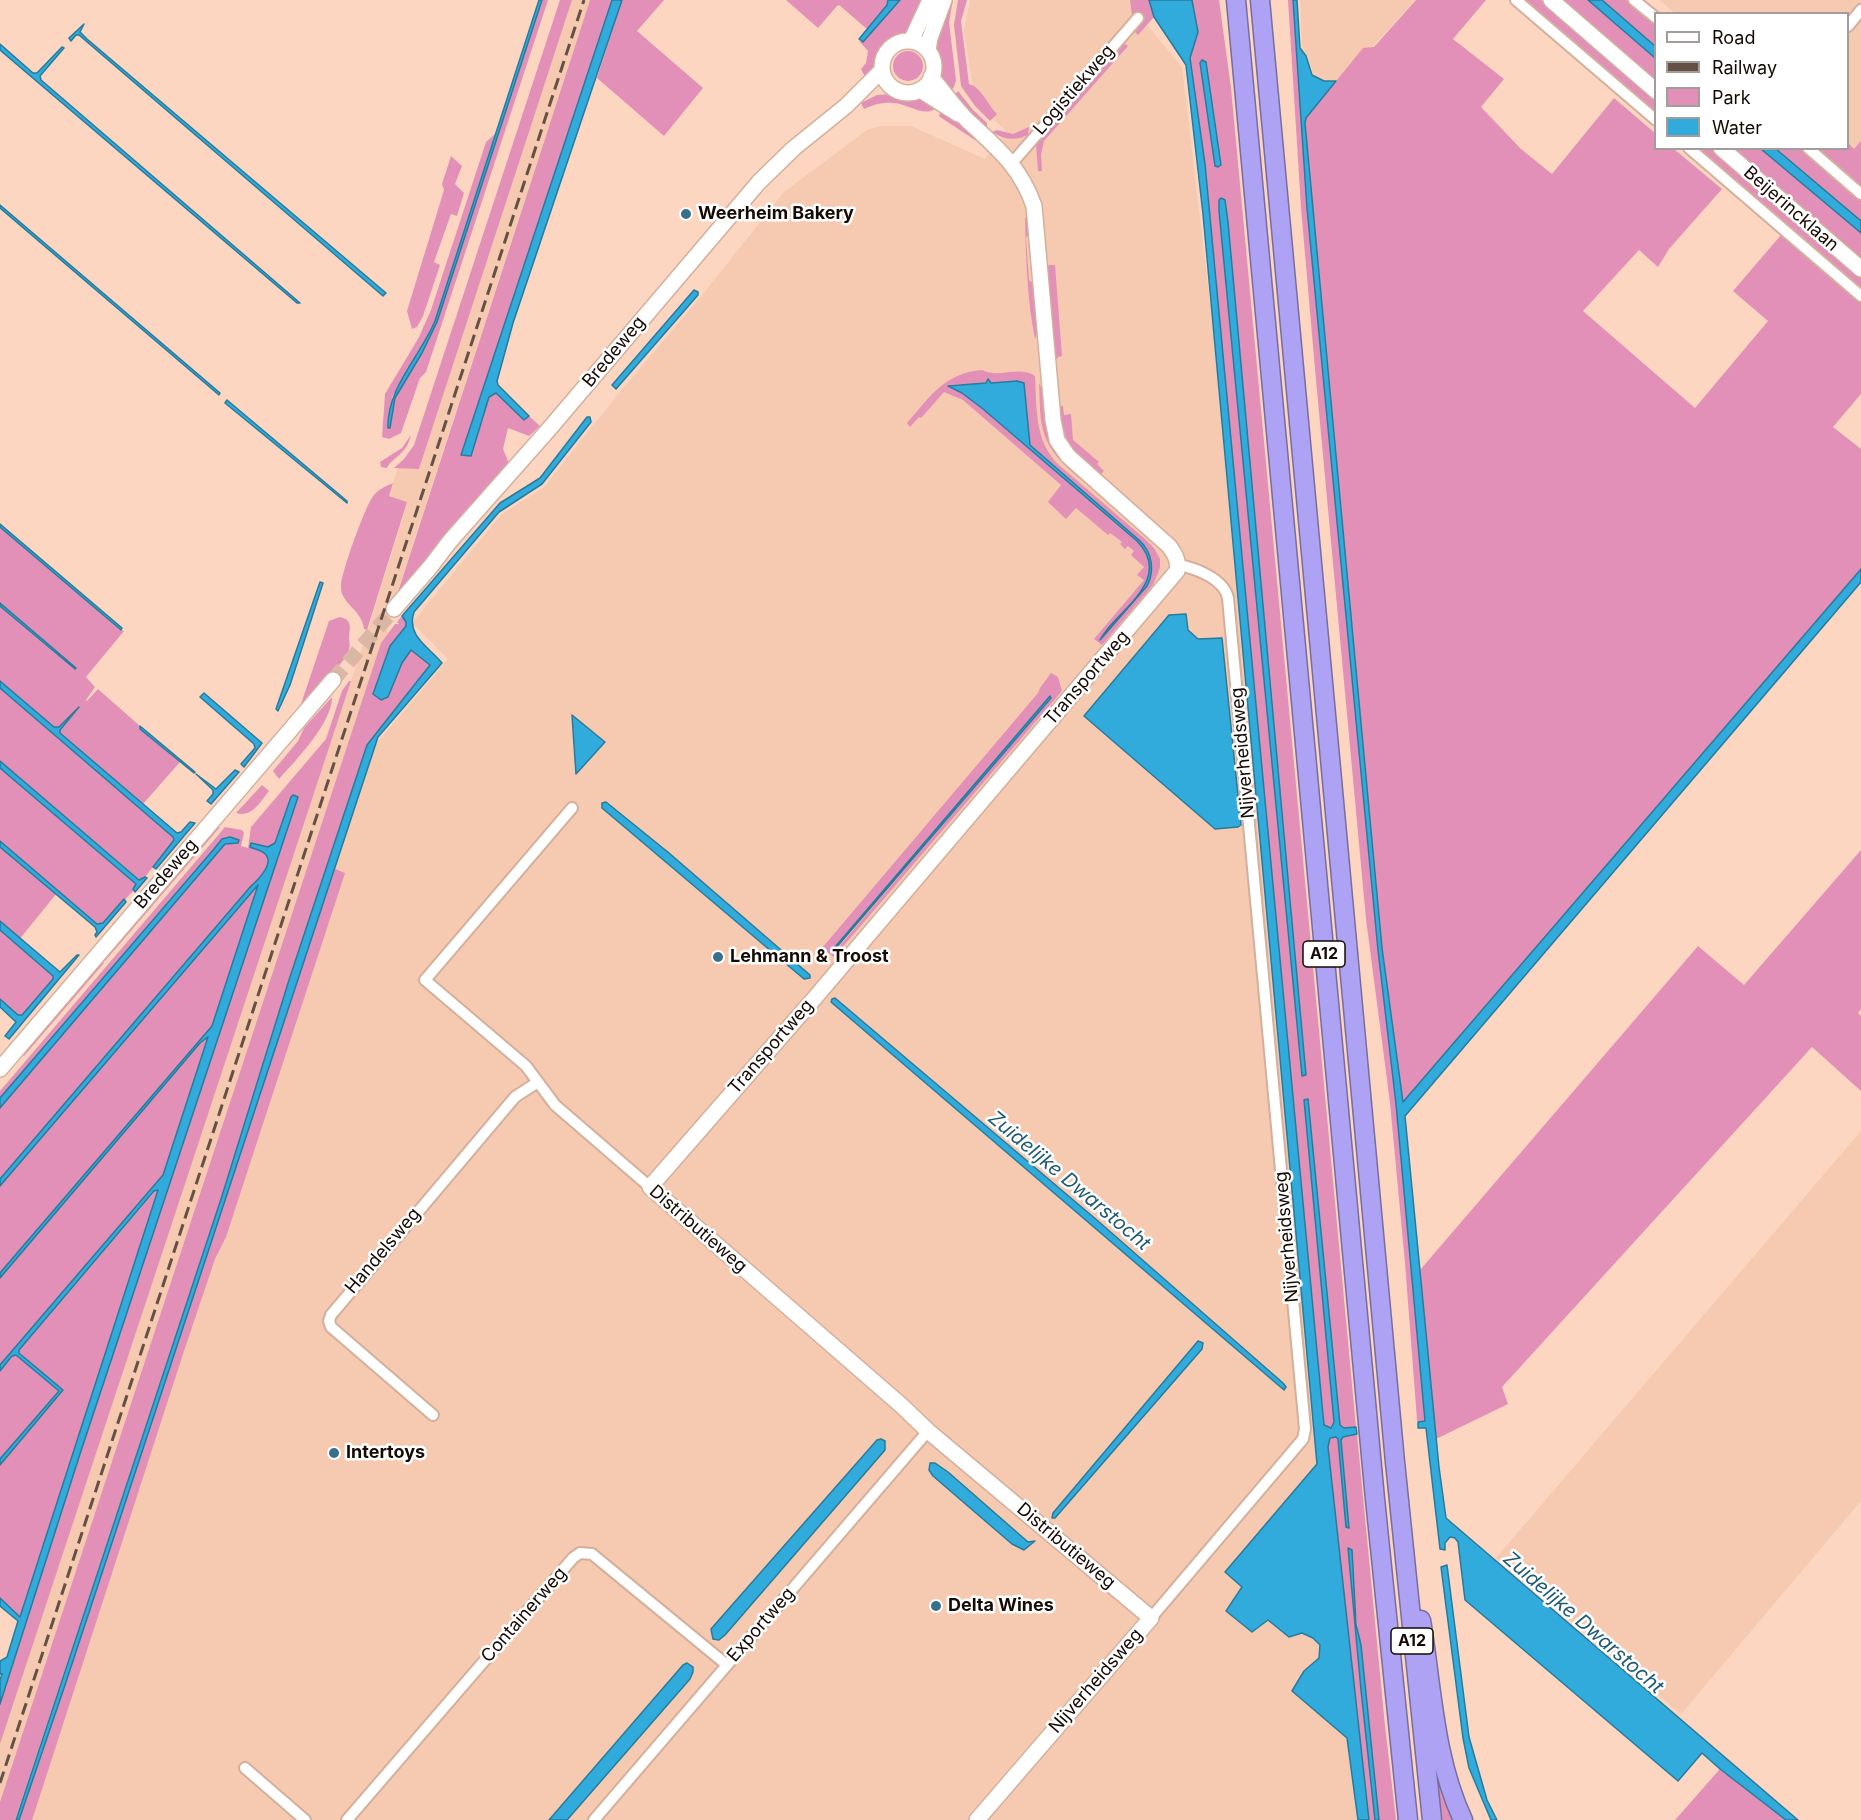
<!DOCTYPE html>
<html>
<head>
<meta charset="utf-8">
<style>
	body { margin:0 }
	#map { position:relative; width:1861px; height:1820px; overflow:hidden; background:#fcd6c1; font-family:Inter,sans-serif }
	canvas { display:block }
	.legend { position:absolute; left:1654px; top:12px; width:195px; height:138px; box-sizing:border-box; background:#fff; border:2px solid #a29d9b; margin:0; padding:8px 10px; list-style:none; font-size:18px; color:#160a04 }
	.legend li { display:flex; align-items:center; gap:12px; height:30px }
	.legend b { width:30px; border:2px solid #a29d9b }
</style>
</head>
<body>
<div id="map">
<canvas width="1861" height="1820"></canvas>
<ul class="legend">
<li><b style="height:8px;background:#fff"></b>Road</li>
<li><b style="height:8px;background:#655045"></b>Railway</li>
<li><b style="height:16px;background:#e390b8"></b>Park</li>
<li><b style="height:16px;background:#30abdc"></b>Water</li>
</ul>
</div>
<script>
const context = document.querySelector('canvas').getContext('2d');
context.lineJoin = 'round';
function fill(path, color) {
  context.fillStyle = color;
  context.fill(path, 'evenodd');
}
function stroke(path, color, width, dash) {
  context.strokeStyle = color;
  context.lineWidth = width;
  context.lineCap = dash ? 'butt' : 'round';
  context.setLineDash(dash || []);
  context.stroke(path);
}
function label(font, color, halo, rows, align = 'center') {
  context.font = font + ' Inter,sans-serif';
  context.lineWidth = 5;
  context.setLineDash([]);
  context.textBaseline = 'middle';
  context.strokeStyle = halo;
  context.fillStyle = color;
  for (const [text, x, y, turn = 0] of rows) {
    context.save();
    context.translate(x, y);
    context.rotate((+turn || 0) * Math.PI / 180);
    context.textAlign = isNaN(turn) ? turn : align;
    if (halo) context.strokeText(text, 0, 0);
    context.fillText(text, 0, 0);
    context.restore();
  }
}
fill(new Path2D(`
	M572,0H590L423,512L396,598L386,637L379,650L337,776L0,1802V1744L168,1230L369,627L405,511L407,502L389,496L398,468L419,469Z
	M970,0H1140L1148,26L1182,67L1243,580L1365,1820H26L191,1314L365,757L448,659L412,623L501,515L544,487L619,393L700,298L784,192L867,130L881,126H911L985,159L1006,131L984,110L973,89L964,31Z
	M1300,0H1415L1305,121Z
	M1659,0H1861V175L1848,148V14L1675,13Z
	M1861,1131V1501L1681,1714L1496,1558Z`), '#f6c9b1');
fill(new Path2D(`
	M542,0H548L426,372L420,378L401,433L389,439L382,437L385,394L419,337L431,310L486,142L495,134L435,321L430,333L392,397L390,428L395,398L422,353L437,322Z
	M560,0H572L419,469L394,468L404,459L414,445Z
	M590,0H612L462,455L471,456L489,397L496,393L524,419L529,416L540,426L529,436L508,428L503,449L510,466L396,598Z
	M622,0H664L637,31L703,88L664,136L597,78Z
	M786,0H888L889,2L867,29L839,5L837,6L818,28Z
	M900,0H927L910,31L885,46L880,55L877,67L867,76L864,75L861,69L866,63L868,51L859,41L863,42Z
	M948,0H953L949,22L956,80L954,87L949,93L940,79L934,47Z
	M958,0H967L961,21L969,84C981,87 988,105 997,114L990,121L975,106L961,86L954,25Z
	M1130,0H1149L1154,17L1138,35L1134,31L1142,20L1135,13L1132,15Z
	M1192,0H1219L1231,88L1356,1427L1344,1428L1340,1425L1308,1099L1304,1101L1334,1422L1331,1428L1324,1426L1190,58L1198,32ZM1206,62L1221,165L1220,166H1215L1200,63ZM1225,200L1306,1075L1304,1076Z
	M1288,0H1293L1307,208L1378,950L1396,1104L1425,1421L1418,1422L1417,1420L1405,1263L1390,1103L1366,919L1315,369L1301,208Z
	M1416,0H1486L1453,39L1504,79L1481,107L1521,149L1552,174L1614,98L1655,133L1656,148L1674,149L1722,189L1669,249L1658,267L1639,250L1583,311L1695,408L1768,321L1733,291L1781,235L1861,303V394L1833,427L1861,449V569L1403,1103L1382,948L1305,123L1306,118L1363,48L1374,47Z
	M1524,0H1541L1655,98V113Z
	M1559,0H1588L1655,58V82Z
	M1602,0H1628L1655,24V46Z
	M1124,43L1128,46L1044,141L1041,154L1042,171H1038L1036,144Z
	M893 66a15 15 0 1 1 30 0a15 15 0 1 1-30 0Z
	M958,91L973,110L987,123V129L953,96Z
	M892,94L922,98L938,106C927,120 907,103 893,103C882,102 873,105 864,109L861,103L877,95Z
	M942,110L980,139L975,140L940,117L939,115Z
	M1029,127L1028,135C1015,141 1005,140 992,132L997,130L1013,134Z
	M1861,141V189L1814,149L1848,148V143L1854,149Z
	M1697,149H1715L1861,273V290Z
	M1733,149H1761L1861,233V258Z
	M1776,149H1801L1861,200V221Z
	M451,156L462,166L455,184L464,193L457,216L451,214L434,262L440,265L423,316L417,327L412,329L407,311L444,190L442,184Z
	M1030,217L1031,231L1026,238L1029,280L1035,285L1039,327L1035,339C1027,299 1026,259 1025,218Z
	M1049,265H1055L1062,356L1058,357V358L1054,359L1047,267Z
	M982,370C999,379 1019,365 1035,376C1037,408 1034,441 1059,465L1145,539L1154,548L1160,559V568L1153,585L1102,645L1094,639L1144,580L1137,575L1144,567L1131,555L1134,551L1128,546L1125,549L1120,544L1122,542L1110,533L1108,535L1076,508L1066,519L1048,502L1061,485L963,400L944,392L921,418L919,417L910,427L907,423C930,397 944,373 982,370ZM989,379L991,383L1017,381L1024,383L1030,445L1146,547L1151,559L1149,582L1099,640C1109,627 1145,592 1148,581C1153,566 1148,552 1137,541L983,409L962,393L949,387V385L987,383Z
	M1039,383L1044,394L1047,424L1105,499C1083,480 1050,460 1043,430C1039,415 1040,398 1039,383Z
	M1057,406H1063L1064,415L1071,414L1073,440L1099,462L1097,464L1104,471L1099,476C1074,454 1063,441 1057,406Z
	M411,435C409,442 407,448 401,453C396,459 390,461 387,468L381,467L380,462L402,448Z
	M393,483L389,496L407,502L367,630L364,629C362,609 340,604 341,586C341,574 366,503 374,495C379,489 386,486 393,483Z
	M0,527L120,630L124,631L86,677L95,687L86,700L87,701L98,689L140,726L141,729L180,762L143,804L60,733V731L79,707L59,727H54L0,681V606L74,669L75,668L0,603Z
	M402,616L406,622V626L390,646L388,697L402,663L411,650L430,665L367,745L289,980L222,1196L15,1820H0V1802L381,643L395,624H399L397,622Z
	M340,617C354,620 349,629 349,640C350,645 350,648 347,654C344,661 337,667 332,673H329L330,676L298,713L329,621Z
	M1051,673L1058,677L1062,691L834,957L822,948L1038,693L1040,688ZM1051,698L837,949H836L835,948Z
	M349,681H351L0,1744V1704L80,1454L278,855L275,843L268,847L252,844L250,847C254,849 261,850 264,853C275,862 258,880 251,886L0,1179V1108L225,844L238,843L225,838L222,839L0,1098V1091L225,827L242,830L244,833L241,846L248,848L251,827L326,739L342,691Z
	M0,688L173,837L174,840L145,877L140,880L0,761Z
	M332,697C332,723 297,759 279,779L273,771L298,741L304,728Z
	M0,768L136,884L134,890L103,923L97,924L0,841Z
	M262,785L269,791C260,802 252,818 236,813Z
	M220,827L105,961L102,958L213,828Z
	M0,844L57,893L18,941L0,925Z
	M1861,850V1009L1858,1013L1861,1016V1091L1812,1047L1502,1387L1508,1404L1436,1439L1420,1270L1698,946L1744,985Z
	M333,868L345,873L226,1237L215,1259L184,1351L32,1820H19L65,1685Z
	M259,883L212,1026L0,1273V1186Z
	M0,930L53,976V979L22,1015H18L0,999Z
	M100,959L104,963L24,1056L21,1052Z
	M208,1037L163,1175L0,1365V1278L200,1043Z
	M157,1189L158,1190L20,1617L0,1598V1465L63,1391L19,1352V1350Z
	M16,1355L59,1391L0,1459V1371L12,1356Z
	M1350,1434H1357L1385,1726L1396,1820H1379L1361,1645C1354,1613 1353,1580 1348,1548L1361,1690L1375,1820H1369L1328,1447L1330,1438L1336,1437L1338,1439L1346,1527H1349L1341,1440L1343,1437L1349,1436Z
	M1433,1741L1457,1820H1442Z
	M1720,1769L1786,1820H1675Z`), '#e390b8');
const water = new Path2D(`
	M539,0H542L437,322L422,353L395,398L390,428H388C387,387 420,357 435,321Z
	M612,0H622L513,323L497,381L498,385L529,416L524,420L496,393L489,397L471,456L461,455Z
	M888,0H900L863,42L859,39L887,5Z
	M1149,0H1192L1198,32L1190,58L1205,164L1324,1425L1331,1428L1334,1422L1304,1100L1308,1099L1340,1425L1344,1428L1356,1427L1357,1434L1343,1437L1341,1440L1349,1528L1346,1527L1338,1439L1336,1437L1330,1438L1328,1447L1369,1820H1358L1347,1738L1292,1691L1304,1671L1319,1658L1320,1645L1313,1638L1302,1633L1289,1637L1268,1620L1252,1632L1226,1611L1242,1587L1225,1572L1317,1464L1203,214L1186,65L1154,17Z
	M1293,0H1297L1300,48L1306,56L1312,75L1324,81H1336L1306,118L1305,123L1382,948L1403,1102L1861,569V582L1405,1116L1439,1467L1446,1518L1798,1820H1786L1720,1769L1702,1753L1678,1781L1465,1600L1458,1542L1455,1538L1450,1537L1445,1543V1550L1440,1549L1426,1428H1418V1422L1425,1421L1396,1104L1378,950L1307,208Z
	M1588,0H1602L1655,46V58Z
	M84,24L80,32L87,39L386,293L383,296L79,35H76L71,41L69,38Z
	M0,44L33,73H37L62,47L64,48L40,76L41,80L300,303H297L0,50Z
	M1202,60L1206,62L1221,165L1218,167L1215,166L1200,63Z
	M1761,149H1776L1861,221V233Z
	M1221,198L1225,200L1228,222L1306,1075L1302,1076L1219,211V200Z
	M0,205L220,393L219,395L0,208Z
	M694,290L698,292V295L616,389L612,385Z
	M988,379L991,383L1017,381L1024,383L1030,445L1140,541C1152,552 1155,571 1147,586L1100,640C1102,636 1106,631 1110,626C1132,601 1169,574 1137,541L983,409L962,393L948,386L986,383Z
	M227,400L347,501V503L225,403Z
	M587,417H590L591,422L542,484L499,512L414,612C406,636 429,647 442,663L378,737L65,1685L19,1820H16L222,1196L289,980L367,745L430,665L411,650L402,663L388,697L381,700L373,694L390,646L406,626V622L402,616L500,503L540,478Z
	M0,524L122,628L121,630L0,527Z
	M320,582L323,583L290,685L278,711L276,709Z
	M0,603L76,668L75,669L0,606Z
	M1186,614L1188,630L1198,639L1222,638L1241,825L1238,827L1215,829L1084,716L1169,615Z
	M0,681L54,727H59L79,707L60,730V733L177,833L181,832L190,822L195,823L156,869L153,867L174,840L173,837L0,688Z
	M204,693L262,743L244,767L241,764L255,748L254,744L200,697Z
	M1050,696L1051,698L835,949V947Z
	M572,715L605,742L576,774Z
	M140,726L195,772L194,773L140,729Z
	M0,761L139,880L145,877L147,878L135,892L133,889L136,884L0,768Z
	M235,770L239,772L211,804L207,801L213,794V790L196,774L216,789Z
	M293,795L298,797L80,1454L0,1704V1680L2,1674H0V1661L7,1657L18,1621L0,1606V1598L20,1617L158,1190L154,1191L19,1350V1353L63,1390L0,1465V1459L59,1391L16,1355L12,1356L0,1371V1365L163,1175L208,1037L200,1043L0,1278V1273L212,1026L258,885L0,1186V1179L251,886C258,880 276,862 264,853C261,850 254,849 250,847L251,843L268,847L275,843L291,797Z
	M606,802L669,853L810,975V978L804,979L602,808V803Z
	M230,837L239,840L238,843L225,844L0,1108V1098L214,849L222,839Z
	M0,841L97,924L103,923L124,899L126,902L96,937L95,935L97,932L95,927L0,847Z
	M0,921L60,972L77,955H79L9,1039L5,1036L16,1022L0,1007V999L18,1015H22L53,979V976L0,930Z
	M835,998L1098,1221L1283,1383L1286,1387L1284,1390L831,1002L832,999Z
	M1198,1341L1203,1343L1202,1349L1055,1518H1052L1053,1513Z
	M881,1439L885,1441V1450L725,1635L719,1640L713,1639L711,1629L877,1440Z
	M930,1463H935L948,1472L1028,1542L1035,1541L1024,1550L1012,1544L933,1476L929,1470Z
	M1348,1548L1352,1550L1356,1624L1361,1645L1379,1820H1375L1361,1690Z
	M1447,1565L1469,1737L1487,1800L1497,1820H1491L1469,1768L1463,1738L1441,1567Z
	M687,1663L693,1667V1672L690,1679L567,1820H549L683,1665Z`);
fill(water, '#30abdc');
stroke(water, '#287b9b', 1.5);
stroke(new Path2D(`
	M333,680L394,609`), '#dab7a5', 15, [15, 8]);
const street = new Path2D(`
	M1516,0L1656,120
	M1634,0L1656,18
	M1848,26L1861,10
	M1689,148L1861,296
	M1808,148L1861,194
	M1012,163L1138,18
	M572,808L425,980L526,1066L555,1105L650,1187
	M433,1415L331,1327L329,1321L331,1315L515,1097L538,1082
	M1151,1618L1303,1439L1305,1429L1228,598C1224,579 1196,568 1178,565
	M245,1768L305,1820
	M347,1820L573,1558L580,1553L592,1554L727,1665
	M594,1820L928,1431`);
const secondary = new Path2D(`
	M1551,0L1656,91
	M911,41L930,0
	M882 67a26 26 0 1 1 52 0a26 26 0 1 1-52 0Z
	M928,50L930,38L944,0
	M931,77C943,91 954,107 967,120C997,148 1020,166 1034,206L1053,420L1057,440L1068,456L1169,546C1175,554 1179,561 1177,571L813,1000L650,1187L902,1406L928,1431L1151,1618L977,1820
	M920,90L958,114
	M1721,148L1861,269
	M394,609L431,566L450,541L550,428L759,182L794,148L846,106L882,70
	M0,1069L333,680`);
const highway = new Path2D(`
	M1236,0L1375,1499L1408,1820
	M1260,0L1395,1462L1432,1820
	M1421,1620C1432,1687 1434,1758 1463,1820`);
stroke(street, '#d4af9c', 14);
stroke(secondary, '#d4af9c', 18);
stroke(highway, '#786d9f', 21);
stroke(street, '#fff', 10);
stroke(secondary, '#fff', 15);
stroke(highway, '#ada2f3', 18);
stroke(new Path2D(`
	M0,1783L584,0`), '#655045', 3, [12, 6]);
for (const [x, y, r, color] of [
	[686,214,6,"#38708a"],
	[718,957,6,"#38708a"],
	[334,1453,6,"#38708a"],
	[936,1606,6,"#38708a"]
]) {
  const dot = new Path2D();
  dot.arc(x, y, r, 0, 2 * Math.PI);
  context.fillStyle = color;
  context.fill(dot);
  stroke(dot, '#fff', 2);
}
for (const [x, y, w] of [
	[1324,954,42],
	[1412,1641,42]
]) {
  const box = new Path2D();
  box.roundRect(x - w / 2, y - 13, w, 26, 4.5);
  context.fillStyle = '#fff';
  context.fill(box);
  stroke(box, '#160a04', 1.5);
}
label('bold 16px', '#160a04', null, [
	["A12",1324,954],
	["A12",1412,1641]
]);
label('18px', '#160a04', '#fff', [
	["Logistiekweg",1074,90,-49],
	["Beijerincklaan",1791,209,41],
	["Bredeweg",614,352,-50],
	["Transportweg",1087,678,-49],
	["Nijverheidsweg",1243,753,-95],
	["Bredeweg",166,874,-49],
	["Transportweg",771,1047,-49],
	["Distributieweg",698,1229,41],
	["Nijverheidsweg",1287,1237,-95],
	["Handelsweg",383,1251,-50],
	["Distributieweg",1066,1546,40],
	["Containerweg",524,1615,-49],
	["Exportweg",761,1625,-49],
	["Nijverheidsweg",1096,1681,-49]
]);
label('bold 18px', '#160a04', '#fff', [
	["Weerheim Bakery",698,214],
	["Lehmann & Troost",730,957],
	["Intertoys",346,1453],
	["Delta Wines",948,1606]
], 'left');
label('italic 20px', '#1e5c76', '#fff', [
	["Zuidelijke Dwarstocht",1069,1181,40],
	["Zuidelijke Dwarstocht",1583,1623,41]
]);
</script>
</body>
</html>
